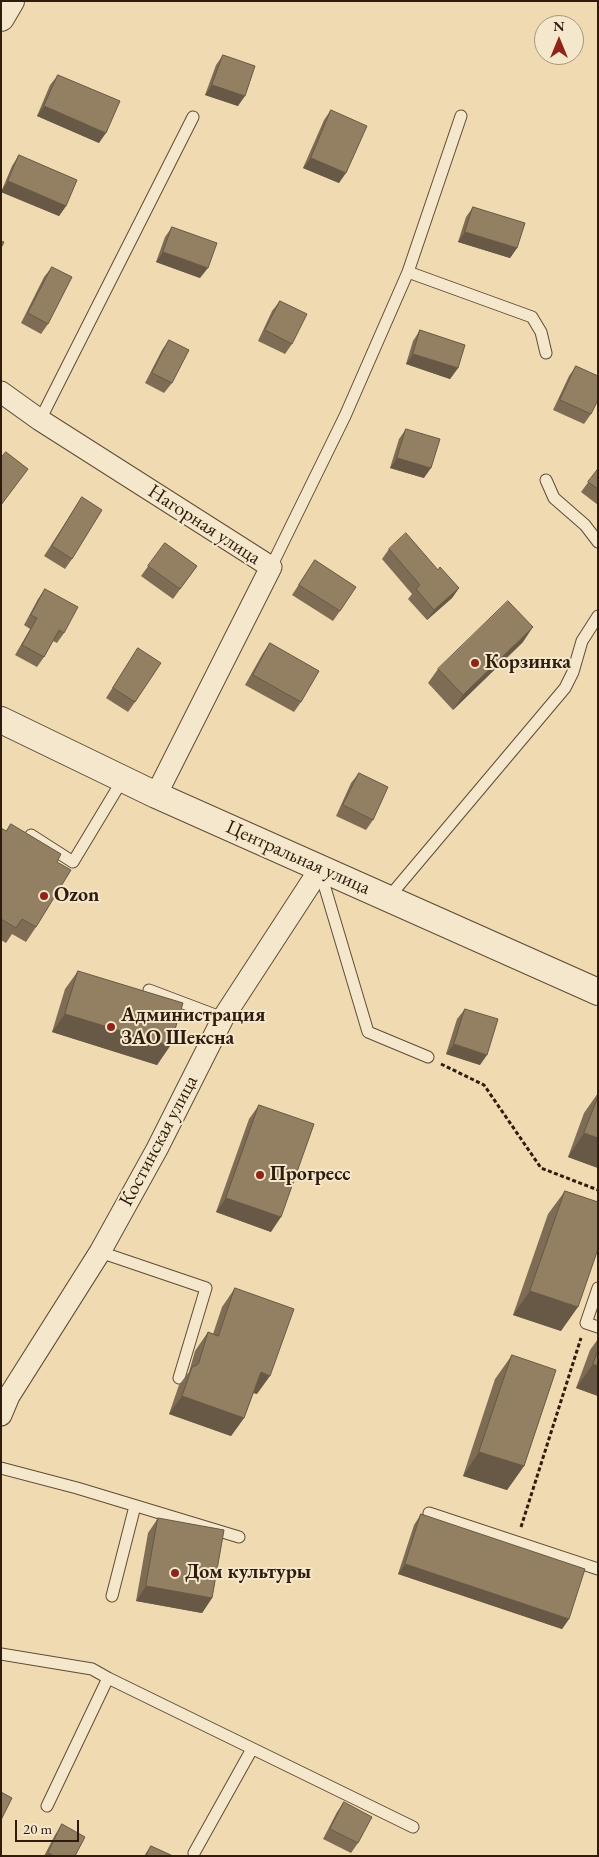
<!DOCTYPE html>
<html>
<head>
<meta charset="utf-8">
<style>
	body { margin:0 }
	#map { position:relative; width:599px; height:1857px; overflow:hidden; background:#f0dab1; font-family:"EB Garamond",serif }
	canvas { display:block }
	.frame { position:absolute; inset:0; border:2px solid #2f1c0d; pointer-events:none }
	.north { position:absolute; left:534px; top:15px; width:50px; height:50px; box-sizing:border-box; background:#f5e7cc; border:1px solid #a69680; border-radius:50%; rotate:0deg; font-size:14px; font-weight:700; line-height:20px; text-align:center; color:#2f1c0d }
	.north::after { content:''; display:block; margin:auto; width:18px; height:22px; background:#8f2418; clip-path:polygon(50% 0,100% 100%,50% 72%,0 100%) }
	.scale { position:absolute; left:15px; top:1820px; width:64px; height:22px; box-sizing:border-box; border:2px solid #2f1c0d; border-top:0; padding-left:6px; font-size:15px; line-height:18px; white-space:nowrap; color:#2f1c0d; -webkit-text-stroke:4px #f5e7cc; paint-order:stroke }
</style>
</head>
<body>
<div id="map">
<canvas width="599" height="1857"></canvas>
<div class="frame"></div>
<div class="north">N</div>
<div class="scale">20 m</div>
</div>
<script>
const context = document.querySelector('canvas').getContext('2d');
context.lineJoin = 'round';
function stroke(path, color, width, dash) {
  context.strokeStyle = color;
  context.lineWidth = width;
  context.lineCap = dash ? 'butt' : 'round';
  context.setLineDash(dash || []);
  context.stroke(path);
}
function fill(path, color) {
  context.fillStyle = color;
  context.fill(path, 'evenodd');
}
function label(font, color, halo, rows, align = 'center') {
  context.font = font + ' "EB Garamond",serif';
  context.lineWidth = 4;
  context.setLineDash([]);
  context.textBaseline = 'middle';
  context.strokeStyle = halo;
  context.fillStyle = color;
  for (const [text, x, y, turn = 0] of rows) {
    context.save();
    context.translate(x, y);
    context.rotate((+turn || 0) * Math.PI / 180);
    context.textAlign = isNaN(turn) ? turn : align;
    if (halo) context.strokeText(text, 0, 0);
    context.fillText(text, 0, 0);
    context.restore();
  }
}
const service = new Path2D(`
	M408,272L532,317L541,332L546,353
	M40,420L193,117
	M546,480L554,498L585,525L598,542
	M271,567L345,416L408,272L461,116
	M31,835L73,862L123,779
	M320,871L368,1032L428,1057
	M389,897L565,688L573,672L582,641L598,616
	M149,990L223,1018
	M100,1252L206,1288L179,1378
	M598,1288L586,1323L598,1327
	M1,1468L77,1488L239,1537
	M429,1513L598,1569
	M112,1596L135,1506
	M1,1654L92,1669L108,1678L47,1806
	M108,1678L413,1827
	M194,1853L252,1749`);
const minor = new Path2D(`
	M1,392L40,420L271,567L156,795
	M1,1415L9,1396L100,1252L157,1149L223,1018L320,869`);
const tertiary = new Path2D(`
	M1,18L11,1
	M1,720L156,795L598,992`);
stroke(service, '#5f4c36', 13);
stroke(minor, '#5f4c36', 23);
stroke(tertiary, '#5f4c36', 28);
stroke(new Path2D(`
	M441,1064L484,1085L541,1168L598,1190
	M521,1527L581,1338`), '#2f1c0d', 3, [4, 2.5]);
stroke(service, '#f5e7cc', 11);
stroke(minor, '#f5e7cc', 21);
stroke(tertiary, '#f5e7cc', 26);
fill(new Path2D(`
	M223,55L238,106L205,95L216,65Z
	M58,75L99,143L37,116L50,85Z
	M331,110L339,183L303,168L324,120Z
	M19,155L66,206L59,216L1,192L12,166Z
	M473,207L517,248L510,258L458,242L466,217Z
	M172,227L200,278L156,262L165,237Z
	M52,267L48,324L41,334L21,323L44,277Z
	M280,301L292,344L285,354L258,341L272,311Z
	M420,330L458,368L450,379L406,364L413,341Z
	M169,340L172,383L164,393L145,383L162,350Z
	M576,366L591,414L584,424L553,410L569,376Z
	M406,429L424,478L390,468L399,439Z
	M598,469V505L581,492Z
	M82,497L72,559L65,569L44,556Z
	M165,543L197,566L173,599L141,576Z
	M389,549L438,570L459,588L452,598L427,620L408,599L412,594L382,559Z
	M315,560L340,611L333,621L292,595Z
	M45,589L64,633L57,643L53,641L44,657L37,667L15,655L30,629L24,625L38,599Z
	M523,642L453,710L428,683L438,669Z
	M270,643L301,702L294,712L245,685L263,653Z
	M138,648L135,702L128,712L106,698Z
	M359,773L373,820L366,830L336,816L351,783Z
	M11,824L57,862L36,927L26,942L12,934L6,943L1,940V828L6,831Z
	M78,971L170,1046L157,1065L52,1032L65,989Z
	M465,1009L480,1065L446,1054L457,1019Z
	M598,1093V1168L568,1157L584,1113Z
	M259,1105L271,1232L216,1212L249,1119Z
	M565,1191L561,1331L513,1315L548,1214Z
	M235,1288L257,1394L253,1393L244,1418L231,1436L169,1414L179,1385L189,1372L195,1351L208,1332L213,1334L222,1307Z
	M598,1339V1396L576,1388L590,1350Z
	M512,1355L524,1466L507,1490L463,1476L495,1379Z
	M421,1514L569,1619L562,1629L398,1574L414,1525Z
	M158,1518L212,1598L202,1613L136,1601L148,1533Z
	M344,1802L358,1843L351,1853L323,1839L337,1812Z
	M62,1824L75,1856H44L55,1835Z
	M151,1846L173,1856H144Z`), '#7e6d54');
fill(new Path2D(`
	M212,85L245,96L238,106L205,95Z
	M44,106L106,133L99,143L37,116Z
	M311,158L346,173L339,183L303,168Z
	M8,181L66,206L59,216L1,192Z
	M465,232L517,248L510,258L458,242Z
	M163,252L208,268L200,278L156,262Z
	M413,354L458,368L450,379L406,364Z
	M397,458L431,468L424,478L390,468Z
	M459,588L452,598L427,620L434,610Z
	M533,627L523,642L453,710L463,695Z
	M65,1014L170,1046L157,1065L52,1032Z
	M454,1044L487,1055L480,1065L446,1054Z
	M584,1133L598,1138V1168L568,1157Z
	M226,1198L281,1217L271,1232L216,1212Z
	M530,1291L578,1307L561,1331L513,1315Z
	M593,1364L598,1366V1396L576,1388Z
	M261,1372L270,1376L257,1394L248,1391Z
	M182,1396L244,1418L231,1436L169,1414Z
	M479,1452L524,1466L507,1490L463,1476Z
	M405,1564L569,1619L562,1629L398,1574Z
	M146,1586L212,1598L202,1613L136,1601Z`), '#675945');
const building = new Path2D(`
	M223,55L255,66L245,96L212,85Z
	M58,75L120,101L106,133L44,106Z
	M331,110L367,126L346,173L311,158Z
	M19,155L77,180L66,206L8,181Z
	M473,207L525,223L517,248L465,232Z
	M172,227L217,243L208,268L163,252Z
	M1,241L4,242L1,248Z
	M52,267L72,277L48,324L28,313Z
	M280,301L307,314L292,344L265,330Z
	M420,330L465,345L458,368L413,354Z
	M169,340L189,350L172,383L152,373Z
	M576,366L598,376V400L591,414L560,400Z
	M406,429L440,439L431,468L397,458Z
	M6,452L28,469L1,505V458Z
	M598,469V489L588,482Z
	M82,497L102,510L72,559L52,546Z
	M406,533L438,570L440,567L459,588L434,610L416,589L420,585L389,549Z
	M165,543L197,566L180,589L148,566Z
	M315,560L356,587L340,611L299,585Z
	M45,589L78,607L64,633L59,630L44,657L22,645L37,618L31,615Z
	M508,601L533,627L463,695L438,669Z
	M270,643L319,671L301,702L253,675Z
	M138,648L161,663L135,702L113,688Z
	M359,773L388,787L373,820L343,805Z
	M11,824L61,854L57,862L71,870L36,927L22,919L16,928L1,919V828L6,831Z
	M78,971L183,1003L170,1046L65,1014Z
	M465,1009L498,1019L487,1055L454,1044Z
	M598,1097V1138L584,1133Z
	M259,1105L314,1124L281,1217L226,1198Z
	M565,1191L598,1202V1249L578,1307L530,1291Z
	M235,1288L294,1309L270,1376L261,1372L244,1418L182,1396L192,1367L197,1365L199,1362L208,1332L218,1336Z
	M598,1351V1366L593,1364Z
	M512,1355L556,1370L524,1466L479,1452Z
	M421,1514L585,1569L569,1619L405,1564Z
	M158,1518L224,1530L212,1598L146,1586Z
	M1,1792L12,1798L1,1820Z
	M344,1802L372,1817L358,1843L330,1829Z
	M62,1824L85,1837L75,1856H54L48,1853Z
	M151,1846L173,1856H146Z`);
fill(building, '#937f62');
stroke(building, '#675945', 1);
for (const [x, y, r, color] of [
	[475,663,5,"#8f2418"],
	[44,896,5,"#8f2418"],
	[111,1027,5,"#8f2418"],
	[260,1175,5,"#8f2418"],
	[175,1573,5,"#8f2418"]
]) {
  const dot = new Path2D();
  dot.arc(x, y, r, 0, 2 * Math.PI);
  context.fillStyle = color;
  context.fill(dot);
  stroke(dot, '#f5e7cc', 2);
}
label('20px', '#2f1c0d', '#f5e7cc', [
	["Нагорная улица",204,525,33],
	["Центральная улица",298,858,24],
	["Костинская улица",159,1141,-62]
]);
label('bold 20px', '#2f1c0d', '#f5e7cc', [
	["Корзинка",485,663],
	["Ozon",54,896],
	["Администрация",121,1016],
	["ЗАО Шексна",121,1039],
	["Прогресс",270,1175],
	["Дом культуры",185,1573]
], 'left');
</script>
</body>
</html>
